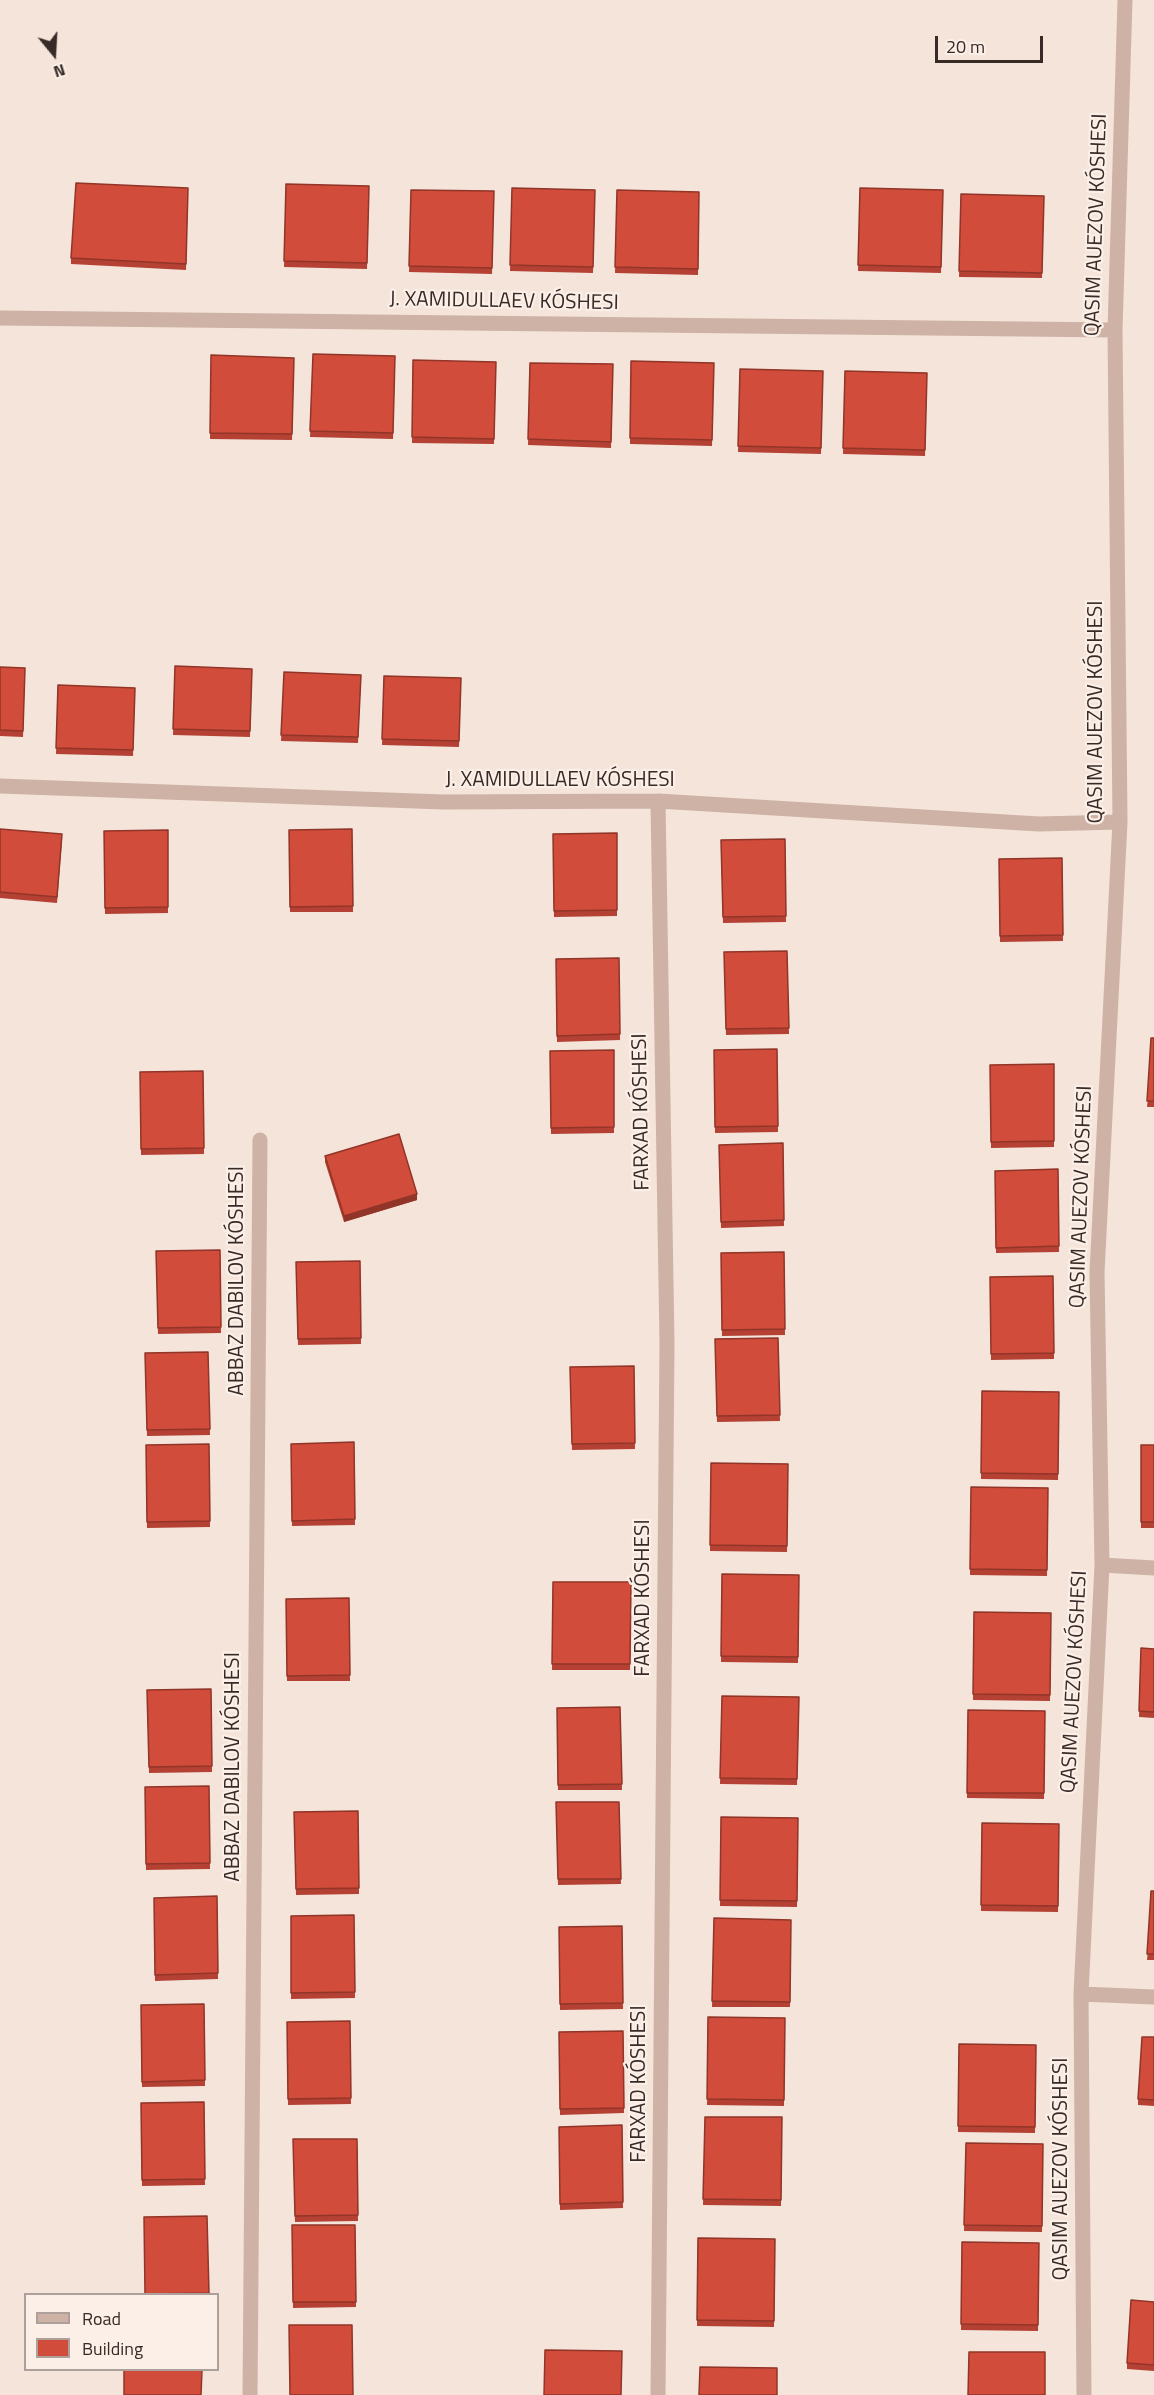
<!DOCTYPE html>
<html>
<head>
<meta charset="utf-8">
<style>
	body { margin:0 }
	#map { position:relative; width:1154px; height:2395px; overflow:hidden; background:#f4e4da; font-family:"Titillium Web",sans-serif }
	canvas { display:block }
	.legend { position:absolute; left:24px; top:2293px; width:195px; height:78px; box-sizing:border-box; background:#fbefe7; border:2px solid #ada09a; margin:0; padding:8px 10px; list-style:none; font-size:18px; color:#382a27 }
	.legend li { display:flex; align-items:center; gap:12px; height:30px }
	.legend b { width:30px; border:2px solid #ada09a }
	.north { position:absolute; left:24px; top:24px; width:60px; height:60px; -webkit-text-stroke:4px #fbefe7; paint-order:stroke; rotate:162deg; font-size:16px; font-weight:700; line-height:24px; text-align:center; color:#382a27 }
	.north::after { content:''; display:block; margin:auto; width:21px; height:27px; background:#382a27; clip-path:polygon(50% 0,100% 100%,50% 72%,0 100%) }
	.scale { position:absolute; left:935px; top:36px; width:108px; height:27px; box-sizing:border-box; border:3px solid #382a27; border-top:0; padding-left:8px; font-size:18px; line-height:21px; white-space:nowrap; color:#382a27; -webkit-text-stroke:4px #fbefe7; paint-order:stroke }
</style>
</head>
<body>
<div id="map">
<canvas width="1154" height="2395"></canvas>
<ul class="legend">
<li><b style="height:8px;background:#cdb2a5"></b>Road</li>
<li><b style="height:16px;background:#d14c3b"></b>Building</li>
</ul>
<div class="north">N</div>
<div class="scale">20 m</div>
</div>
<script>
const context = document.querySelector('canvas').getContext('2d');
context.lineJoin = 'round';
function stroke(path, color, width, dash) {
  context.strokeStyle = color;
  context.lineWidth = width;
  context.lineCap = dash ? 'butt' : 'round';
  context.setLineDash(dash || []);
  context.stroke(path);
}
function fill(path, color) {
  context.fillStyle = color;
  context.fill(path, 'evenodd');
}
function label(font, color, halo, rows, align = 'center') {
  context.font = font + ' "Titillium Web",sans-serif';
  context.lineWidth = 4.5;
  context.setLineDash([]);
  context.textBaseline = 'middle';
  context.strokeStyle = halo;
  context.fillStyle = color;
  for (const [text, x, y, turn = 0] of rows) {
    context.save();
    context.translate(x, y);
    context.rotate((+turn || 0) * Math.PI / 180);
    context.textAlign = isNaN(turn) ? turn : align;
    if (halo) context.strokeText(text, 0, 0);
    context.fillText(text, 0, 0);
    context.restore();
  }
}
stroke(new Path2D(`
	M0,318L1115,330
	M0,786L443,802L658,801L1039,824L1120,822
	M658,801L667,1343L658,2395
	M1102,1565L1154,1568
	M1081,1994L1154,1997
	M250,2395L260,1140
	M1084,2395L1081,1994L1102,1565L1097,1272L1120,822L1115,330L1125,0`), '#cdb2a5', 15);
fill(new Path2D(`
	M286,184L369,186L367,269L284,267Z
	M188,188L186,270L71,264V258Z
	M512,188L595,190L593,273L510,271Z
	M860,188L943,190L941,273L858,271Z
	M411,190L494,191L492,274L409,272Z
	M617,190L699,192L698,275L615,273Z
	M961,194L1044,196L1042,278L959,277Z
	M313,354L395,356L393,439L310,437Z
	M211,355L294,358L292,440L210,439Z
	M413,360L496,362L494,444L412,443Z
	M631,361L714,363L712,446L630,444Z
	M530,363L613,364L611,448L528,445Z
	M740,369L823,371L821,454L738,452Z
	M845,371L927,373L925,456L843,454Z
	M175,666L252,669L250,737L173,735Z
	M0,667L25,668L23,737L0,736Z
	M284,672L361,675L358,743L281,741Z
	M384,676L461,678L459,747L382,745Z
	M58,685L135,688L133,756L56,754Z
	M0,829L62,840L57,903L0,898Z
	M352,829L353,912H290L289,830Z
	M168,830V913L105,914L104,831Z
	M617,833V916L554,917L553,834Z
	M785,839L786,922L723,923L721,840Z
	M1062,858L1063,941L1000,942L999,859Z
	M787,951L789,1034L726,1035L724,952Z
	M619,958L620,1040L557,1042L556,959Z
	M1154,1038V1107H1147Z
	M777,1049L778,1132L715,1133L714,1050Z
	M614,1050V1133L551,1134L550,1051Z
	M1054,1064V1147L991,1148L990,1065Z
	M203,1071L204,1154L141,1155L140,1072Z
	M783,1143L784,1226L721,1228L719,1145Z
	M325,1156L417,1200L344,1222L325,1162Z
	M1058,1169L1059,1252L996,1253L995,1171Z
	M220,1250L221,1333L158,1334L156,1251Z
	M784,1252L785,1335L722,1336L721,1253Z
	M360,1261L361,1344L298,1345L296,1262Z
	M1053,1276L1054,1359L991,1360L990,1277Z
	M778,1338L780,1421L717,1422L715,1339Z
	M208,1352L210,1435L147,1436L145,1353Z
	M634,1366L635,1449L572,1450L570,1367Z
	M982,1391L1059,1392L1058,1480L981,1479Z
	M354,1442L355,1525L292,1526L291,1444Z
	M209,1444L210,1527L147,1528L146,1445Z
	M1141,1445H1154V1528H1141Z
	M711,1463L788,1464L787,1552L710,1551Z
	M971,1487L1048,1488L1047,1576L970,1575Z
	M722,1574L799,1575L798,1663L721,1662Z
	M553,1582H631L630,1670H552Z
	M349,1598L350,1681H287L286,1599Z
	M974,1612L1051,1613L1050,1701L973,1700Z
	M1141,1648L1154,1649V1718L1139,1717Z
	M211,1689L212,1772L149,1773L147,1690Z
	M722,1696L799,1697L797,1785L720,1784Z
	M620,1707L622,1790H558L557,1708Z
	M968,1710L1045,1711L1044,1799L967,1798Z
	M209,1786L210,1869L146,1870L145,1787Z
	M556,1802H619L621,1884L558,1885Z
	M358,1811L359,1894L296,1895L294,1812Z
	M721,1817L798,1818L797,1907L720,1906Z
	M982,1823L1059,1824L1058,1912L981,1911Z
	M1154,1891V1960H1147Z
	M217,1896L218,1979L155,1981L154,1898Z
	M354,1915L355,1998L291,1999V1916Z
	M714,1918L791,1920L790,2007H712Z
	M622,1926L623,2009L560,2010L559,1927Z
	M204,2004L205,2086L142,2087L141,2005Z
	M708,2017L785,2018L784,2106L707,2105Z
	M350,2021L351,2104L288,2105L287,2022Z
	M623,2031L624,2113L560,2115L559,2032Z
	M1154,2037V2106L1138,2105V2099Z
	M959,2044L1036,2045L1035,2133L958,2132Z
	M204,2102L205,2185L142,2186L141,2103Z
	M705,2117H782L781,2206L703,2205Z
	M622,2125L623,2208L560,2210L559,2127Z
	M293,2139H357L358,2221L295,2222Z
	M966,2143L1043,2144L1042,2232L964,2231Z
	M207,2216L209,2295H145Z
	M292,2225H355L356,2307L293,2308Z
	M698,2238L775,2239L774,2327L697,2326Z
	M962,2242L1039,2243L1038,2331L961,2330Z
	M1154,2302V2371L1127,2369V2363Z`), '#b44133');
fill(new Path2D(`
	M417,1194V1200L344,1222V1216Z`), '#923529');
const building = new Path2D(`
	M76,183L188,188L186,264L71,258Z
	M286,184L369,186L367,263L284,261Z
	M512,188L595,190L593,267L510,265Z
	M860,188L943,190L941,267L858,265Z
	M411,190L494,191L492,268L409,266Z
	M617,190L699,192L698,269L615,267Z
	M961,194L1044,196L1042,273L959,271Z
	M313,354L395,356L393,433L310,431Z
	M211,355L294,358L292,434L210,433Z
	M413,360L496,362L494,439L412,437Z
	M631,361L714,363L712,440L630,438Z
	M530,363L613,364L611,442L528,439Z
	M740,369L823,371L821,448L738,446Z
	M845,371L927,373L925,450L843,448Z
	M175,666L252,669L250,731L173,729Z
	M0,667L25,668L23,731L0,730Z
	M284,672L361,675L358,737L281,735Z
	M384,676L461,678L459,741L382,739Z
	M58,685L135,688L133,750L56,748Z
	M0,829L62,834L57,897L0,892Z
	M352,829L353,906L290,907L289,830Z
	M168,830V907L105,908L104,831Z
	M617,833V910L554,911L553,834Z
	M785,839L786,916L723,917L721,840Z
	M1062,858L1063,935L1000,936L999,859Z
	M787,951L789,1028L726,1029L724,952Z
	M619,958L620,1034L557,1036L556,959Z
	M1151,1038H1154V1101H1147Z
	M777,1049L778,1126L715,1127L714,1050Z
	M614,1050V1127L551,1128L550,1051Z
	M1054,1064V1141L991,1142L990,1065Z
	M203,1071L204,1148L141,1149L140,1072Z
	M399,1134L417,1194L344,1216L325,1156Z
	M783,1143L784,1220L721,1222L719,1145Z
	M1058,1169L1059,1246L996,1248L995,1171Z
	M220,1250L221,1327L158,1328L156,1251Z
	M784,1252L785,1329L722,1330L721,1253Z
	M360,1261L361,1338L298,1339L296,1262Z
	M1053,1276L1054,1353L991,1354L990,1277Z
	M778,1338L780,1415L717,1416L715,1339Z
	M208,1352L210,1429L147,1430L145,1353Z
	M634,1366L635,1443L572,1444L570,1367Z
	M982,1391L1059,1392L1058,1474L981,1473Z
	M354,1442L355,1519L292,1521L291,1444Z
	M209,1444L210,1521L147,1522L146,1445Z
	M1141,1445H1154V1522H1141Z
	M711,1463L788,1464L787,1546L710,1545Z
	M971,1487L1048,1488L1047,1570L970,1569Z
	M722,1574L799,1575L798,1657L721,1656Z
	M553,1582H631L630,1664H552Z
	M349,1598L350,1675L287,1676L286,1599Z
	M974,1612L1051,1613L1050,1695L973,1694Z
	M1141,1648L1154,1649V1712L1139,1711Z
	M211,1689L212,1766L149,1767L147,1690Z
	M722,1696L799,1697L797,1779L720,1778Z
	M620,1707L622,1784L558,1785L557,1708Z
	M968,1710L1045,1711L1044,1793H967Z
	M209,1786L210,1863L146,1864L145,1787Z
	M556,1802H619L621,1879H558Z
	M358,1811L359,1888L296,1889L294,1812Z
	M721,1817L798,1818L797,1901L720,1900Z
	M982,1823L1059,1824L1058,1906L981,1905Z
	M1151,1891H1154V1954H1147Z
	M217,1896L218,1973L155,1975L154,1898Z
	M354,1915L355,1992L291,1993V1916Z
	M714,1918L791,1920L790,2002L712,2001Z
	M622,1926L623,2003L560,2004L559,1927Z
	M204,2004L205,2080L142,2082L141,2005Z
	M708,2017L785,2018L784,2100L707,2099Z
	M350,2021L351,2098L288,2099L287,2022Z
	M623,2031L624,2108L560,2109L559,2032Z
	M1142,2037H1154V2100L1138,2099Z
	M959,2044L1036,2045L1035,2127L958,2126Z
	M204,2102L205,2179L142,2180L141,2103Z
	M705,2117H782L781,2200L703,2199Z
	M622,2125L623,2202L560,2204L559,2127Z
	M293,2139H357L358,2215L295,2216Z
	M966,2143L1043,2144L1042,2226L964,2225Z
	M207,2216L209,2293L145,2294L144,2217Z
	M292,2225H355L356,2302H293Z
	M698,2238L775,2239L774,2321L697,2320Z
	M962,2242L1039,2243L1038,2325L961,2324Z
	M1131,2300L1154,2302V2365L1127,2363Z
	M289,2325H352L353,2395H290Z
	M545,2350L622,2351L621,2395H544Z
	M969,2352H1045V2395H968Z
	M700,2367L777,2368V2395H699Z
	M124,2370H202L201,2395H124Z`);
fill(building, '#d14c3b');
stroke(building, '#923529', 1.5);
label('21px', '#382a27', '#fbefe7', [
	["QASIM AUEZOV KÓSHESI",1097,225,-88],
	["J. XAMIDULLAEV KÓSHESI",504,302,1],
	["QASIM AUEZOV KÓSHESI",1097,712,-90],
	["J. XAMIDULLAEV KÓSHESI",560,781],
	["FARXAD KÓSHESI",642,1112,-91],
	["QASIM AUEZOV KÓSHESI",1082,1197,-88],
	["ABBAZ DABILOV KÓSHESI",238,1281,-90],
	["FARXAD KÓSHESI",644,1598,-90],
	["QASIM AUEZOV KÓSHESI",1075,1682,-87],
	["ABBAZ DABILOV KÓSHESI",234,1767,-90],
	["FARXAD KÓSHESI",640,2084,-90],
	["QASIM AUEZOV KÓSHESI",1062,2169,-90]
]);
</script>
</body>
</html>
